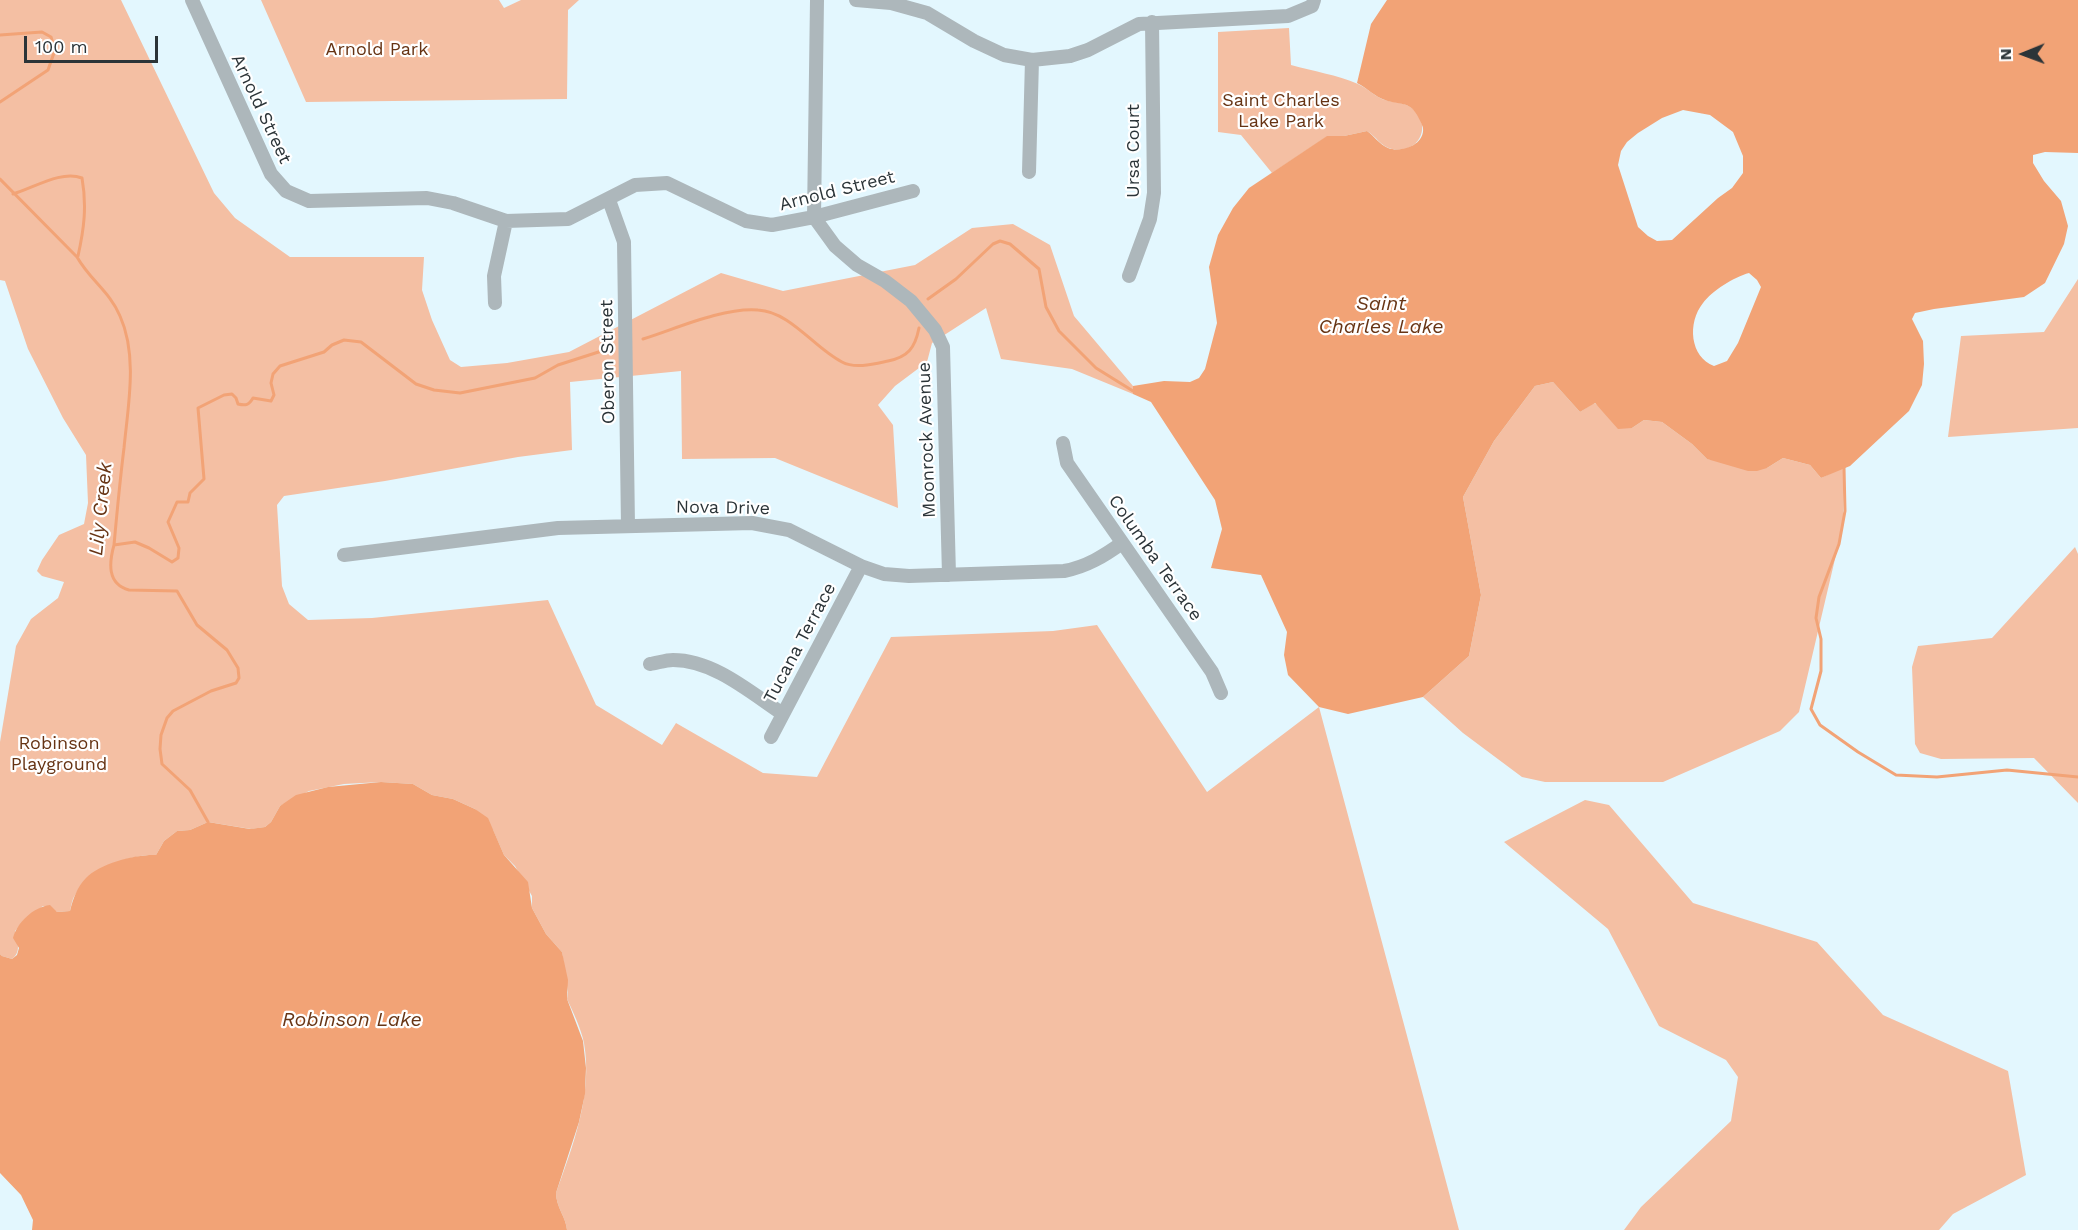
<!DOCTYPE html>
<html>
<head>
<meta charset="utf-8">
<style>
	body { margin:0 }
	#map { position:relative; width:2078px; height:1230px; overflow:hidden; background:#e3f7fe; font-family:"Work Sans",sans-serif }
	canvas { display:block }
	.north { position:absolute; left:1994px; top:24px; width:60px; height:60px; -webkit-text-stroke:4px #fff; paint-order:stroke; rotate:269deg; font-size:16px; font-weight:700; line-height:24px; text-align:center; color:#2b3438 }
	.north::after { content:''; display:block; margin:auto; width:21px; height:27px; background:#2b3438; clip-path:polygon(50% 0,100% 100%,50% 72%,0 100%) }
	.scale { position:absolute; left:24px; top:36px; width:134px; height:27px; box-sizing:border-box; border:3px solid #2b3438; border-top:0; padding-left:8px; font-size:18px; line-height:21px; white-space:nowrap; color:#2b3438; -webkit-text-stroke:4px #fff; paint-order:stroke }
</style>
</head>
<body>
<div id="map">
<canvas width="2078" height="1230"></canvas>
<div class="north">N</div>
<div class="scale">100 m</div>
</div>
<script>
const context = document.querySelector('canvas').getContext('2d');
context.lineJoin = 'round';
function fill(path, color) {
  context.fillStyle = color;
  context.fill(path, 'evenodd');
}
function stroke(path, color, width, dash) {
  context.strokeStyle = color;
  context.lineWidth = width;
  context.lineCap = dash ? 'butt' : 'round';
  context.setLineDash(dash || []);
  context.stroke(path);
}
function label(font, color, halo, rows, align = 'center') {
  context.font = font + ' "Work Sans",sans-serif';
  context.lineWidth = 4.5;
  context.setLineDash([]);
  context.textBaseline = 'middle';
  context.strokeStyle = halo;
  context.fillStyle = color;
  for (const [text, x, y, turn = 0] of rows) {
    context.save();
    context.translate(x, y);
    context.rotate((+turn || 0) * Math.PI / 180);
    context.textAlign = isNaN(turn) ? turn : align;
    if (halo) context.strokeText(text, 0, 0);
    context.fillText(text, 0, 0);
    context.restore();
  }
}
fill(new Path2D(`
	M0,0H121L214,193L235,218L290,257H424L422,290L432,320L450,360L461,367L507,363L569,352L721,273L783,291L915,265L972,228L1013,224L1050,245L1074,316L1133,386V394L1072,369L1001,359L986,308L932,343L927,362L895,386L878,405L893,425L898,508L775,458L682,459L681,371L570,382L572,450L518,457L385,481L284,496L277,505L282,586L289,604L308,620L372,618L548,600L596,705L662,745L676,723L763,773L817,777L891,637L1053,631L1097,625L1207,792L1319,707L1459,1230H567C566,1217 556,1207 556,1193C573,1145 593,1095 584,1043C581,1028 573,1012 567,999L568,992L562,952L546,934L532,908V896L515,866L504,855L493,830L475,809L453,799L432,795L413,784L381,782L344,784L309,791L280,806L271,822L265,827L251,829L208,822L190,830L177,831L164,841L156,855C127,854 88,870 74,897C72,900 71,907 70,911L57,912L43,906L25,919L15,931C17,942 22,951 12,959L2,956L0,954V742L16,646L31,619L58,598L64,582L42,576L37,571L42,560L59,535L84,524L88,503L86,455L63,418L28,349L5,281L0,280Z
	M261,0H499L504,8L521,0H579L568,10L567,99L306,102Z
	M1289,28L1291,65C1313,71 1337,75 1358,84C1367,88 1373,95 1382,99C1392,103 1404,101 1413,109C1433,126 1418,155 1392,149C1381,147 1376,136 1367,131L1344,136H1328L1272,173L1241,135L1218,132V32Z
	M2078,279V428L1948,437L1961,336L2044,332Z
	M1553,382L1580,412L1594,403L1632,428L1644,420L1662,422L1692,444L1707,459L1767,468L1783,458L1810,465L1821,478L1844,467L1843,525L1799,712L1780,731L1663,782H1545L1522,777L1463,733L1423,697L1469,656L1481,595L1463,497L1494,441L1535,386Z
	M2075,547L2078,554V803L2034,758L1941,759L1920,753L1915,744L1912,667L1918,646L1992,638Z
	M1585,800L1609,805L1693,903L1817,942L1883,1015L2008,1071L2026,1175L1953,1214L1939,1230H1624L1641,1207L1731,1121L1738,1077L1726,1060L1659,1026L1608,929L1504,842Z`), '#f4bfa3');
fill(new Path2D(`
	M1387,0H2078V153L2045,152L2033,155V163L2044,181L2061,201L2068,226L2064,244L2045,283L2024,297L1934,309L1915,313L1912,319L1923,341L1924,364L1922,385L1909,411L1850,466L1821,478L1810,465L1783,458L1767,468L1757,471H1748L1707,459L1692,444L1662,422L1644,420L1632,428L1618,429L1595,403L1580,412L1553,382L1535,386L1494,441L1463,497L1481,595L1469,656L1423,697L1348,714L1319,707L1288,675L1284,655L1287,632L1261,575L1211,568L1222,529L1215,500L1151,402L1133,394V386L1164,381L1190,382L1199,378L1205,369L1217,323L1209,267L1218,235L1233,208L1249,188L1327,136H1344L1367,131C1374,136 1380,145 1388,148C1401,153 1425,145 1423,128C1423,126 1417,114 1415,112C1409,102 1395,104 1385,100C1375,97 1367,88 1357,83L1371,24ZM1683,110L1710,115L1733,132L1743,156V173L1732,188L1718,198L1672,240L1657,241L1648,236L1638,227L1618,165L1621,151L1627,142L1638,133L1662,118ZM1749,273L1757,280L1761,287L1738,343L1727,361L1714,366C1690,357 1687,323 1703,303C1712,291 1734,277 1749,273Z
	M381,782L413,784L432,795L453,799L475,809L488,818L504,855L528,882L532,908L546,934L562,952L568,980L567,999L583,1041L586,1068L585,1094L579,1122L556,1193C556,1207 566,1217 567,1230H32L33,1220L21,1195L0,1173V954L2,956L12,959L17,955L19,948L13,938C17,923 33,907 50,905L57,912L70,911C73,899 77,887 86,878C100,863 137,854 156,855L164,841L177,831L190,830L208,822L250,829L265,827L271,822L280,806L296,795L328,787Z`), '#f2a376');
stroke(new Path2D(`
	M0,35L42,32L51,37L55,50L48,70L0,102
	M0,179L77,257C90,280 110,292 120,316C138,356 128,406 124,448C120,480 117,512 114,545C109,563 107,584 129,590L177,591L197,625L227,650L238,668L239,678L236,683L211,691L173,711L167,718L161,735L160,749L162,764L190,790L208,822
	M13,194C34,188 61,170 82,178C87,206 84,229 78,256
	M928,299L956,279L993,244L1000,241L1010,244L1039,269L1046,307L1059,331L1096,368L1133,391
	M643,339C675,329 724,307 758,310C791,312 814,348 842,362C855,369 874,364 888,361C908,357 915,348 919,328
	M1844,467L1845,511L1839,544L1819,597L1816,618L1821,639V671L1811,709L1820,725L1858,752L1896,775L1937,777L2007,770L2078,777
	M114,545L135,542L149,548L172,562L178,558L179,548L168,522L177,502H188L190,493L204,479L198,408L224,395L232,394L236,398L238,404C246,406 249,405 253,398L271,401L274,395L271,383L273,374L280,366L324,352L332,345L344,340L361,342L416,384L434,390L460,393L535,378L558,365L611,348`), '#f2a376', 3);
stroke(new Path2D(`
	M192,0L271,174L286,191L309,201L427,198L453,203L506,221L568,219L635,185L667,183L746,221L772,225L814,217L913,191
	M817,0L814,217L835,246L857,265L885,281L911,301L935,330L943,347L949,575
	M856,0L891,3L927,13L974,41L1004,55L1032,60L1070,56L1088,50L1139,24L1288,16L1312,6L1314,0
	M1029,172L1032,60
	M609,200L624,242L628,526
	M1129,276L1150,219L1154,193L1152,22
	M495,303L494,276L506,221
	M1063,443L1067,463L1212,672L1221,693
	M344,555L558,528L752,523L789,530L861,566L884,574L909,576L1064,571C1086,567 1104,556 1122,543
	M650,664C657,663 666,660 673,660C714,660 751,693 783,714
	M771,737L861,566`), '#adb7bb', 14);
label('18px', '#663313', '#fff', [
	["Arnold Park",377,50],
	["Saint Charles",1281,101],
	["Lake Park",1281,122],
	["Robinson",59,744],
	["Playground",59,765]
]);
label('18px', '#2b3438', '#fff', [
	["Arnold Street",261,109,65],
	["Ursa Court",1134,151,-90],
	["Arnold Street",837,191,-14],
	["Oberon Street",608,362,-91],
	["Moonrock Avenue",927,440,-92],
	["Nova Drive",723,508,1],
	["Columba Terrace",1155,558,55],
	["Tucana Terrace",800,643,-62]
]);
label('italic 20px', '#683515', '#fff', [
	["Saint",1381,304],
	["Charles Lake",1381,327],
	["Lily Creek",101,509,-84],
	["Robinson Lake",352,1020]
]);
</script>
</body>
</html>
